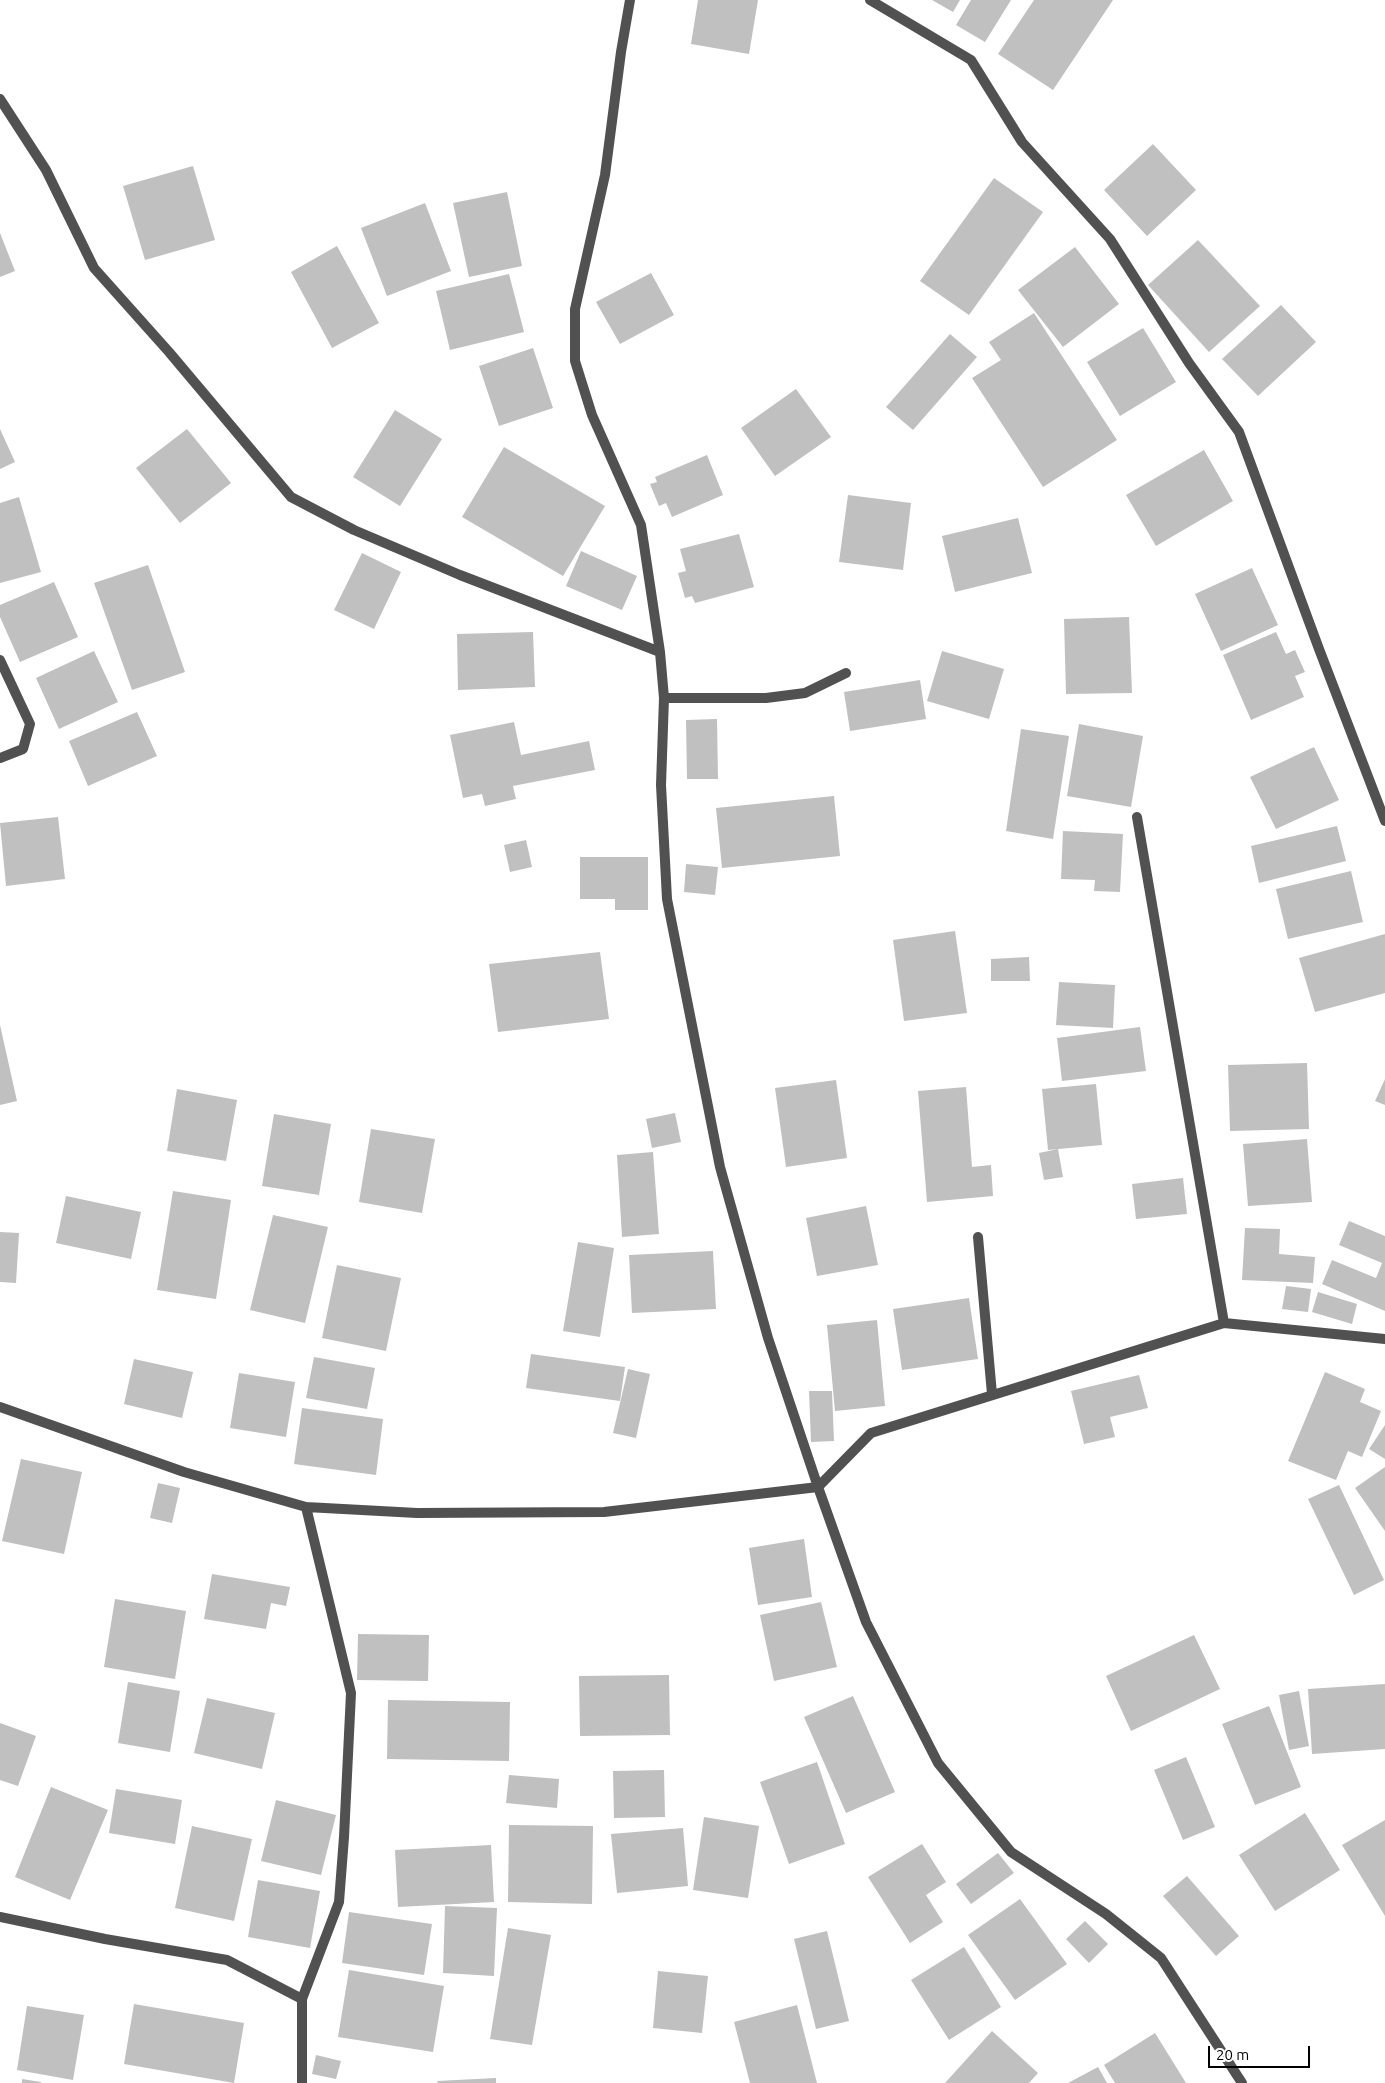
<!DOCTYPE html>
<html>
<head>
<meta charset="utf-8">
<style>
	body { margin:0 }
	#map { position:relative; width:1385px; height:2083px; overflow:hidden; background:#fff; font-family:Ubuntu,sans-serif }
	canvas { display:block }
	.scale { position:absolute; left:1208px; top:2046px; width:102px; height:22px; box-sizing:border-box; border:2px solid #000; border-top:0; padding-left:6px; font-size:15px; line-height:18px; white-space:nowrap; color:#000; -webkit-text-stroke:4px #fff; paint-order:stroke }
</style>
</head>
<body>
<div id="map">
<canvas width="1385" height="2083"></canvas>
<div class="scale">20 m</div>
</div>
<script>
const context = document.querySelector('canvas').getContext('2d');
context.lineJoin = 'round';
function fill(path, color) {
  context.fillStyle = color;
  context.fill(path, 'evenodd');
}
function stroke(path, color, width, dash) {
  context.strokeStyle = color;
  context.lineWidth = width;
  context.lineCap = dash ? 'butt' : 'round';
  context.setLineDash(dash || []);
  context.stroke(path);
}
fill(new Path2D(`
	M698,0H758L749,54L691,44Z
	M932,0H960L953,12Z
	M971,0H1011L985,42L956,25Z
	M1034,0H1113L1053,90L998,54Z
	M1153,144L1196,190L1147,236L1104,190Z
	M193,166L215,240L145,260L123,186Z
	M994,178L1043,212L969,315L920,281Z
	M507,192L522,266L469,277L453,203Z
	M425,203L451,271L387,296L361,228Z
	M0,233L15,271L0,277Z
	M1198,240L1260,306L1209,352L1148,285Z
	M337,246L379,323L332,348L291,272Z
	M1075,247L1119,304L1063,347L1018,290Z
	M651,273L674,315L620,344L596,302Z
	M509,274L524,332L450,350L436,291Z
	M1281,305L1316,342L1258,396L1222,359Z
	M1034,313L1117,440L1043,487L972,378L1001,360L989,342Z
	M1143,328L1176,382L1120,416L1087,362Z
	M950,334L977,357L913,430L886,407Z
	M533,348L553,408L499,426L479,366Z
	M796,389L831,437L775,476L741,428Z
	M395,410L442,439L400,506L353,477Z
	M0,429L15,462L0,469Z
	M187,429L231,483L180,523L136,468Z
	M504,447L605,506L563,576L462,517Z
	M1204,450L1233,501L1156,546L1126,495Z
	M707,455L723,495L672,517L666,503L659,506L650,484L657,482L655,477Z
	M848,495L911,503L903,570L839,562Z
	M19,497L41,572L0,583V503Z
	M1018,518L1032,573L955,592L942,536Z
	M739,534L754,587L695,603L692,596L685,598L678,573L686,571L680,549Z
	M581,551L637,576L622,610L566,586Z
	M362,553L401,572L374,629L334,610Z
	M148,565L185,672L132,690L94,583Z
	M1252,568L1278,625L1221,651L1195,594Z
	M54,582L78,637L20,662L0,617V605Z
	M1129,617L1132,693L1066,694L1064,619Z
	M533,632L535,687L458,690L457,634Z
	M1276,632L1286,654L1295,650L1305,672L1295,676L1304,697L1251,720L1223,655Z
	M94,651L118,702L59,729L36,678Z
	M942,651L1004,669L989,719L927,701Z
	M920,680L926,719L850,731L844,692Z
	M137,712L157,756L88,786L69,741Z
	M717,719L718,779H687L686,720Z
	M514,722L521,755L589,741L595,770L513,786L516,799L485,806L482,794L463,798L450,735Z
	M1079,724L1143,736L1131,807L1067,796Z
	M1021,729L1069,736L1053,839L1006,831Z
	M1314,747L1339,800L1276,829L1250,777Z
	M834,796L840,856L722,868L716,808Z
	M58,817L65,879L6,886L0,823Z
	M1337,826L1346,861L1259,883L1251,846Z
	M1063,831L1123,834L1120,892L1094,891L1095,880L1061,879Z
	M526,840L532,867L510,872L504,845Z
	M580,857H648V910H615V899H580Z
	M686,864L718,867L715,895L684,892Z
	M1351,871L1363,922L1288,939L1276,889Z
	M955,931L967,1013L904,1021L893,940Z
	M1385,934V993L1315,1012L1299,958Z
	M600,952L609,1019L498,1032L489,964Z
	M1029,957L1030,981H991V959Z
	M1059,982L1115,985L1113,1028L1056,1025Z
	M0,1025L17,1101L0,1105Z
	M1140,1027L1146,1071L1062,1081L1057,1038Z
	M1307,1063L1309,1129L1230,1131L1228,1065Z
	M1385,1079V1105L1375,1101Z
	M836,1080L847,1158L786,1167L775,1088Z
	M1096,1084L1102,1145L1048,1150L1042,1089Z
	M966,1087L972,1167L991,1165L993,1196L927,1202L918,1091Z
	M177,1089L237,1100L226,1161L167,1151Z
	M675,1113L681,1142L652,1148L646,1119Z
	M274,1114L331,1124L319,1195L262,1186Z
	M371,1129L435,1139L422,1213L359,1202Z
	M1307,1139L1312,1202L1248,1206L1243,1144Z
	M1058,1149L1063,1177L1044,1180L1039,1153Z
	M653,1152L659,1234L622,1237L617,1155Z
	M1183,1178L1187,1214L1136,1219L1132,1184Z
	M173,1191L231,1200L216,1299L157,1290Z
	M66,1196L141,1212L131,1259L56,1243Z
	M866,1206L878,1265L817,1276L806,1218Z
	M273,1215L328,1227L305,1323L250,1310Z
	M1349,1221L1385,1236V1311L1322,1284L1332,1260L1376,1278L1382,1263L1339,1245Z
	M1245,1228L1280,1229L1279,1254L1315,1257L1313,1283L1242,1280Z
	M0,1232L19,1233L16,1283L0,1282Z
	M578,1242L614,1248L600,1337L563,1331Z
	M713,1251L716,1309L632,1313L629,1255Z
	M337,1265L401,1278L386,1351L322,1338Z
	M1286,1286L1311,1289L1308,1312L1282,1309Z
	M1318,1292L1357,1304L1352,1324L1312,1312Z
	M969,1298L978,1359L902,1370L893,1309Z
	M877,1320L885,1406L835,1411L827,1325Z
	M531,1354L625,1367L620,1401L526,1388Z
	M314,1357L375,1368L367,1409L306,1398Z
	M134,1359L193,1372L182,1418L124,1404Z
	M628,1369L650,1374L636,1438L613,1433Z
	M1325,1372L1365,1389L1360,1402L1381,1411L1362,1457L1348,1451L1336,1480L1288,1461Z
	M239,1373L295,1382L286,1437L230,1428Z
	M1139,1375L1148,1408L1110,1417L1115,1437L1084,1444L1071,1391Z
	M809,1391H832L834,1441L811,1442Z
	M302,1408L383,1419L376,1475L294,1464Z
	M1385,1425V1459L1369,1449Z
	M21,1459L82,1472L64,1554L2,1541Z
	M1385,1467V1531L1355,1488Z
	M158,1483L180,1488L172,1523L150,1518Z
	M1339,1485L1384,1580L1354,1595L1308,1499Z
	M804,1539L812,1597L758,1605L749,1548Z
	M212,1574L290,1587L286,1606L271,1603L266,1629L204,1619Z
	M115,1599L186,1611L175,1679L104,1667Z
	M821,1602L837,1667L774,1681L760,1615Z
	M358,1634L429,1635L428,1681L357,1680Z
	M1194,1635L1220,1689L1131,1731L1106,1676Z
	M669,1675L670,1735L580,1736L579,1676Z
	M128,1682L180,1691L170,1752L118,1743Z
	M1385,1684V1749L1312,1754L1308,1689Z
	M1299,1691L1309,1746L1289,1750L1279,1695Z
	M853,1696L895,1792L846,1813L804,1717Z
	M207,1698L275,1713L262,1769L194,1753Z
	M388,1700L510,1702L509,1761L387,1759Z
	M1269,1706L1301,1787L1255,1805L1222,1724Z
	M0,1723L36,1736L18,1786L0,1780Z
	M1186,1757L1215,1827L1183,1840L1154,1770Z
	M817,1762L845,1844L789,1864L760,1782Z
	M664,1770L665,1817L614,1818L613,1771Z
	M509,1775L559,1779L557,1808L506,1803Z
	M51,1787L108,1810L70,1900L15,1877Z
	M116,1789L182,1800L175,1844L109,1833Z
	M276,1800L336,1815L321,1875L261,1861Z
	M1305,1813L1340,1870L1275,1911L1239,1855Z
	M704,1817L759,1826L748,1898L693,1890Z
	M1385,1820V1916L1342,1845Z
	M509,1825L593,1826L592,1904L508,1902Z
	M192,1826L252,1839L234,1921L175,1908Z
	M683,1828L688,1886L617,1893L611,1834Z
	M922,1844L946,1882L926,1895L943,1922L910,1943L868,1877Z
	M491,1845L494,1902L398,1907L395,1850Z
	M998,1853L1014,1873L971,1904L956,1884Z
	M1187,1876L1239,1936L1216,1956L1163,1896Z
	M258,1880L320,1891L310,1948L248,1937Z
	M1020,1899L1067,1964L1015,2000L968,1935Z
	M445,1906L497,1908L494,1976L443,1973Z
	M349,1912L432,1924L424,1975L342,1963Z
	M1085,1921L1108,1944L1089,1963L1066,1939Z
	M508,1928L551,1935L532,2045L490,2039Z
	M827,1931L849,2021L816,2029L794,1939Z
	M964,1947L1001,2007L949,2040L911,1980Z
	M349,1970L444,1986L433,2052L338,2037Z
	M658,1971L708,1976L702,2033L653,2028Z
	M134,2004L244,2023L234,2083L124,2064Z
	M797,2005L817,2083H750L734,2022Z
	M27,2006L84,2015L73,2080L17,2070Z
	M992,2031L1038,2073L1029,2083H945Z
	M1155,2033L1186,2083H1115L1104,2065Z
	M316,2055L341,2061L336,2079L312,2074Z
	M1098,2067L1107,2083H1068Z
	M496,2078V2083H438L437,2081Z
	M22,2079L41,2082V2083H22Z`), '#c0c0c0');
stroke(new Path2D(`
	M630,0L621,52L605,175L575,309V361L592,415L641,525L660,652L664,698L661,785L667,899L720,1167L768,1338L818,1487L871,1433L1224,1323L1385,1339
	M870,0L971,60L1022,142L1110,239L1189,363L1239,432L1319,649L1385,821
	M0,99L46,170L94,268L169,352L291,497L354,530L460,575L660,652
	M0,660L30,724L23,749L0,758
	M664,698H766L805,693L846,673
	M1137,817L1224,1323
	M978,1237L992,1394
	M0,1407L184,1472L306,1507L417,1513L604,1512L818,1487L866,1622L938,1763L1011,1852L1106,1914L1161,1958L1242,2083
	M0,1917L105,1939L227,1960L302,1999
	M302,2083V1999L339,1902L344,1837L351,1693L306,1507`), '#515151', 10);
</script>
</body>
</html>
